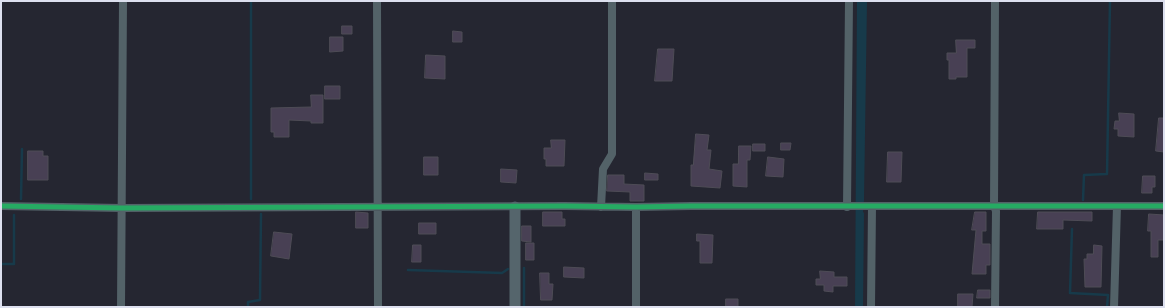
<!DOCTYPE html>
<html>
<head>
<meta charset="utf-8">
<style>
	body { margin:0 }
	#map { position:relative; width:1165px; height:308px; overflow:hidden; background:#252631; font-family:Helvetica,sans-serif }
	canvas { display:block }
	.frame { position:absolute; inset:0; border:2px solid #dde0ef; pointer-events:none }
</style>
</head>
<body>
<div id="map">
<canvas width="1165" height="308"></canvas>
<div class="frame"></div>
</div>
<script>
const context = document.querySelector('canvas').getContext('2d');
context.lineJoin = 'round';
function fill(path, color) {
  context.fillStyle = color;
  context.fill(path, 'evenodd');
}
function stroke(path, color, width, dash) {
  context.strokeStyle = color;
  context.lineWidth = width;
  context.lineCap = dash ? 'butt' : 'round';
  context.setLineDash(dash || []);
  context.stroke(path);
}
fill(new Path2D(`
	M857,1H867L864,200L863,212L864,213L863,307H855Z`), '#173a4a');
stroke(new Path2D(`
	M251,1V199
	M21,199L22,149
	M1083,200L1084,175L1107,174L1110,1
	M1072,229L1070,293L1108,295L1107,307
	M1,264H14V215
	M408,270L502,273L508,269
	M248,307V302L260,300L261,214
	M524,307V268`), '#173a4a', 2.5);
const building = new Path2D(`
	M342,26H352V34H342Z
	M453,31L462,32V42H453Z
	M330,37H343V51L330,52Z
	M956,40H975V48H967V77H956V79H949V60H947V53H956Z
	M658,49H674L672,81H655Z
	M426,55L445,56V79L425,78Z
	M325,86H340V99H325Z
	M311,95H323V123H311V121L289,120V137H274V132H271V108L311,107Z
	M1119,113L1134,114V137L1118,136V129H1114L1115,121H1119Z
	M1159,118H1164V152L1156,151Z
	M696,134L709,135L707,150H711L709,169L722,171L720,188L691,186V165H693Z
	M551,140H565L564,166H546V159H544V148H551Z
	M781,143H791L790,150H781Z
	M753,144H765V151H753Z
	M739,146H751L750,160H747V187L733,186V164H738Z
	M28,151H43V156H48V180H28Z
	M888,152H902L901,182H887Z
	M424,157H438V175H424Z
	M768,157L784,159L783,177L766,176Z
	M501,169L517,170L516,183L501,182Z
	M645,173L658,174V180H645Z
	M608,175H624V184L644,185V201H630V192L607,191Z
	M1143,176H1155V187H1152V193H1142Z
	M356,212L368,213V228H356Z
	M543,212H562V219H565V226H543Z
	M975,212H986V231H982V244H990V265H986V274H972L976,230H972Z
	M1038,212H1092V221L1063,220V229H1037Z
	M1149,214L1164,215V240H1158V257H1151V231H1148Z
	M419,223H436V234H419Z
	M522,226H531V242L522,241Z
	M274,232L292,234L289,259L271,256Z
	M697,234L713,235L712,263H700V241H697Z
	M526,243H534V260H526Z
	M413,245H421V262H412Z
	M1094,245L1102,246L1101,287H1085L1084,259H1087V254H1093Z
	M564,267L584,268V278L564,277Z
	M820,271L834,272V277H847V286H833V292L824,291V285H816V279H820Z
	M540,273H549V284H553L552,300H541Z
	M978,290H990V298H977Z
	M958,294H973L972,307H958Z
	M726,299H738V307H726Z`);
fill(building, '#484054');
stroke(building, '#4e4c56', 1);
stroke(new Path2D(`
	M377,1L378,307
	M995,1L994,206L996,211L995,307
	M1,206L122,208L565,206L636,207L691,206H1164
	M601,207L603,169L612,154V1
	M847,207L849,1
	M121,307L123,1
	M636,307V207
	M871,307L872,206
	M1114,307L1117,206`), '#536268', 8);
stroke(new Path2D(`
	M515,307V207`), '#55656c', 11);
stroke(new Path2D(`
	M1,206L122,208L565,206L636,207L691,206H1164`), '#26ab63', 5);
</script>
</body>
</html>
